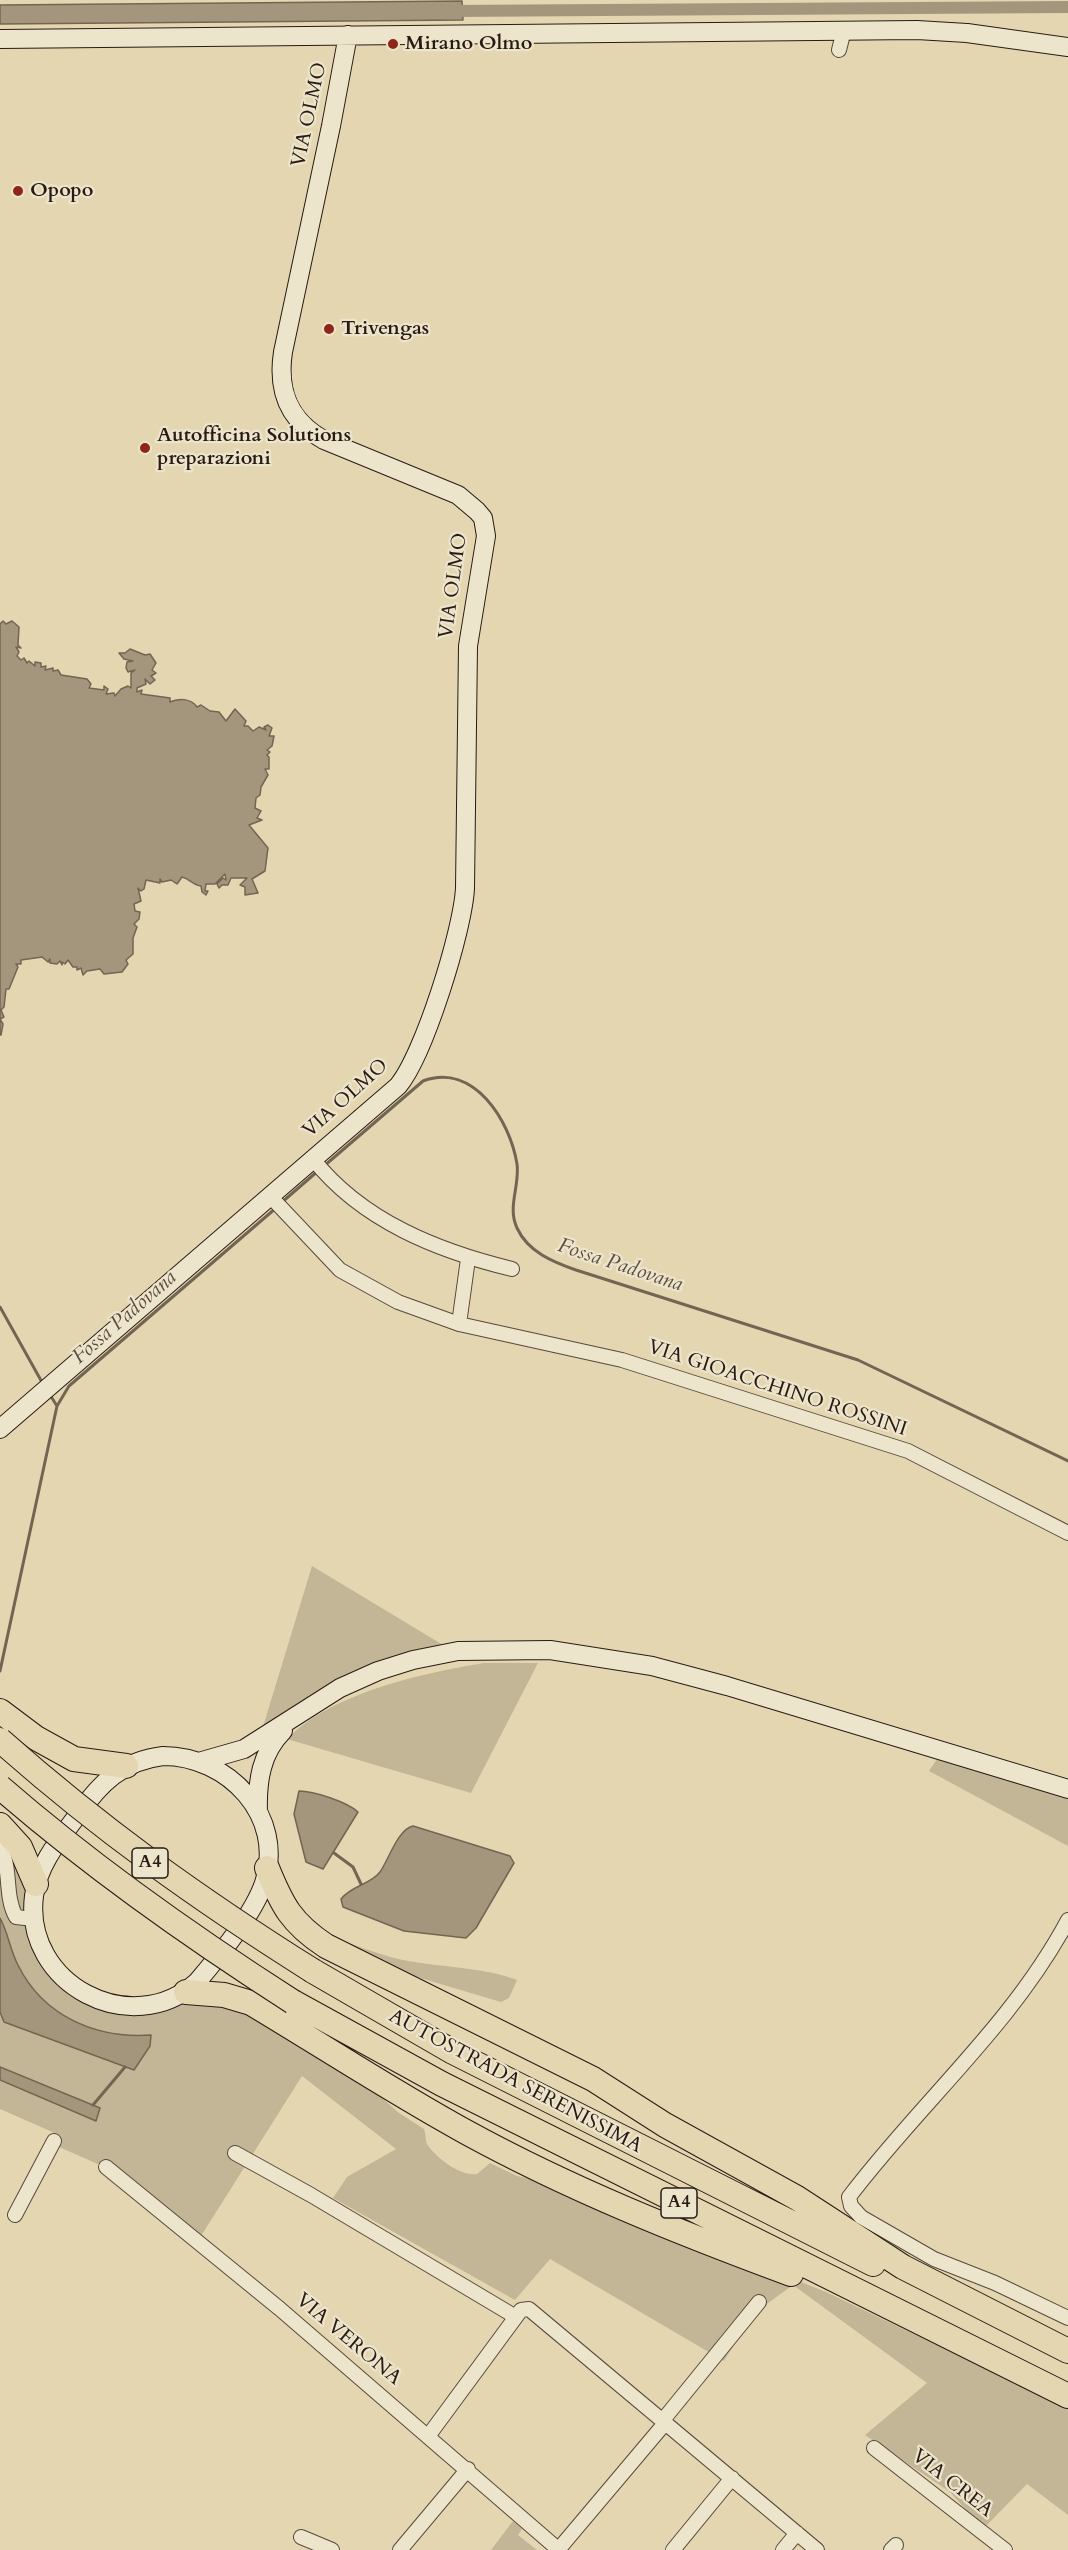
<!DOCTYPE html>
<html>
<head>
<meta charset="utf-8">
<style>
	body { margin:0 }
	canvas { display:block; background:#e3d6b1 }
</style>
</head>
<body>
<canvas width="1068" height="2550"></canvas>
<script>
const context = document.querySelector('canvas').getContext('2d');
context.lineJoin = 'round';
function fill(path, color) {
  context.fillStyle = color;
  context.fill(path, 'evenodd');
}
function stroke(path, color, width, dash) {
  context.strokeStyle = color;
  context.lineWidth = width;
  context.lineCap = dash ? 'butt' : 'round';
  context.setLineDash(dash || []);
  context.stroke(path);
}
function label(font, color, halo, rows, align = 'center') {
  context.font = font + ' Cardo,serif';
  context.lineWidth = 4.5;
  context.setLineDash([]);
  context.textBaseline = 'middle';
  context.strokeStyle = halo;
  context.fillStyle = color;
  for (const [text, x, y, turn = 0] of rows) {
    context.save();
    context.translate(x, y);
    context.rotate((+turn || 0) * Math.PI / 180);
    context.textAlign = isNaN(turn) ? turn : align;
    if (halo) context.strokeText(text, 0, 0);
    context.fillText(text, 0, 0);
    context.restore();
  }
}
fill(new Path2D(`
	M312,1566L448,1648L262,1730Z
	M484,1663H538L471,1793L287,1739C331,1693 423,1673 484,1663Z
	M939,1756L1068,1794V1846L929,1771Z
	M0,1826L6,1832L57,1977L159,2011L189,2000L228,1997L355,2074L399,2113L424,2129C426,2134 425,2139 427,2144C435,2157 461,2177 477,2174L490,2163L517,2176L551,2183L826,2292L1068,2408V2515L1027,2484L983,2529L950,2492L865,2435L927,2383L793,2285L753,2314L724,2361L550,2259L515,2300L333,2198L347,2177L396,2149L302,2076L201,2236L123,2175L59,2147L57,2134L0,2109Z
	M346,1942C371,1951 395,1960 421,1963C454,1968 485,1968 517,1980L509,1998L501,2002L400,1972Z
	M513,2521L522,2529L518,2535L537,2550H491Z`), '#c3b696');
const water = new Path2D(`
	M462,1L463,20L0,24V5Z
	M3,621L6,624L12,621L19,627L18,645L21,648L16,647L19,652L17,656L21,660L24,658L27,663L29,661L35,666V662L41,663V667L46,666L45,670L53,668V671L58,670L61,675L87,679L91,684L89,688L104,690V686L108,689L106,694L114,693L115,696L121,689L128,686L131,688V673L135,670L128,672L126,668L127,662L133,661L124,659L119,653H125L130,649L145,655L150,654L156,663L152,670L156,673L151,676L155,680L150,684L145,679L146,684L137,688V692L142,690L141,694L170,698V702C178,698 191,698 197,707L201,705L210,711L219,712L226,721L235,709L246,721L244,726H248L253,731L259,727L266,730L264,727L268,725L272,728L269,736H274L272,746L267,750L270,752L267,755L269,757V769H265L268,775L261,787L260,795L256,798L255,808L261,811L257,818L262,820L249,825L268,848L265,871L252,879L258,893L245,895V887L240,885L247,878H231L228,885H222L219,888L217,884L223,878L226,880L225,874L215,884H206L205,891H208L206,895L202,892L201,886C193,885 190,879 182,877L177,884L171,880L162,882L160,879V883L146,880L144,889L141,891L138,888L141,901L134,904L135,911L140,912L139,919L134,924L137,927L133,938V954L126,960L128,964L122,972L104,974L100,969L87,971L83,975L81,968L77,970V967H73L68,960L65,964L62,962V965L60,961L57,964L50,963V959L48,962L42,957L21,960V964H16L18,967L9,989H6L4,1007L1,1010L4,1017L0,1019L3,1024L1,1035H0V624Z
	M299,1791C314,1791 347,1802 358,1812L323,1869L306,1862L294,1814Z
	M413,1826L510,1856L514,1863L476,1928L466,1938L404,1931L343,1907L341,1899C352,1885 370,1885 380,1872C389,1859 398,1829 413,1826Z
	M0,1918C8,1932 10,1950 18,1965C43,2016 96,2039 151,2035L150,2046L134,2070L4,2022L0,2012Z
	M0,2067L100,2108L96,2121L0,2080Z`);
fill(water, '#a4967c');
stroke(water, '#736552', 1.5);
stroke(new Path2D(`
	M324,1166L423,1081C474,1062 510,1121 517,1164C520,1186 507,1207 517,1228C528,1252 553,1262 576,1270L858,1360L1068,1461
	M281,1203L319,1170
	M0,1307L43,1384
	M57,1406L69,1386L276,1208
	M0,1671L57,1406L50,1395
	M334,1853L353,1867L361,1884
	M93,2105L125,2067`), '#736552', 3);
stroke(new Path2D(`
	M448,11L1068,7`), '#a4967c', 12);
const street = new Path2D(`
	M839,50L844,30
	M313,1159C362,1221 438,1251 512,1269
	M270,1196L340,1270L398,1302L459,1324L622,1360L908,1451L1068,1533
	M459,1324L468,1259
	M0,1847C12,1869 4,1895 16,1917L34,1919
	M1068,1920C1012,2025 920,2103 849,2197L851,2206L861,2217L934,2259L995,2283L1068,2318
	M235,2153L311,2195L516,2317
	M106,2167L280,2309L559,2550
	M15,2215L54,2141
	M663,2420L759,2302
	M429,2435L521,2310L529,2309L817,2550
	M874,2448L1005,2550
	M301,2537L332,2550
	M400,2550L468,2469
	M558,2550L666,2422
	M673,2550L732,2478
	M783,2550L797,2533
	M891,2550L896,2545`);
const secondary = new Path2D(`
	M0,39L917,30L967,33L1068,47
	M0,1429L398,1086C424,1055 463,930 465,888L468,646L486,536L483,518L477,511L458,495L324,440C289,421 277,391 283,352L331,126L348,35
	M163,1756C228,1756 286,1816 264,1883C253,1915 219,1956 197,1982C131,2041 23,1984 34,1896C38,1865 59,1840 77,1816C100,1783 122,1761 163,1756Z
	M202,1761L244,1749L340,1688L378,1671L413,1660L458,1651L550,1650L652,1666L727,1686L1068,1789
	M258,1812C257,1781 261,1753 283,1731`);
const highway = new Path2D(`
	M0,1711L36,1738L74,1759L126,1766
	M0,1825L20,1847L36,1884
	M267,1868C282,1905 291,1923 326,1946L593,2079L665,2125L797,2198L903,2267L1068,2351
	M313,1971L453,2052L873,2264
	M186,1992L224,1995L251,2003C323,2046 393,2092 466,2132C570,2189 680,2233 791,2274
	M293,2002L442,2084L1068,2396`);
stroke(street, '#584a3b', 16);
stroke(secondary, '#291b14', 20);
stroke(highway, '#291b14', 26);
stroke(street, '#ede4cc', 14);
stroke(secondary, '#ede4cc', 18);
stroke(highway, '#e3d6b1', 24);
const highwayBridge = new Path2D(`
	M0,1740C99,1828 200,1900 313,1971
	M0,1787C92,1867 190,1936 293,2002`);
stroke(highwayBridge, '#291b14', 26, []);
stroke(highwayBridge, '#e3d6b1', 24);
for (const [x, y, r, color] of [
	[393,44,6,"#8f2418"],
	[18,191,6,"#8f2418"],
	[329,329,6,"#8f2418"],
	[145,448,6,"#8f2418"]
]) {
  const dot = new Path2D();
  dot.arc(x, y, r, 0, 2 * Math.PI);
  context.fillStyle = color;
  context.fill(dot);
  stroke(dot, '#ede4cc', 2);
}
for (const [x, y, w] of [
	[150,1863,36],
	[679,2203,36]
]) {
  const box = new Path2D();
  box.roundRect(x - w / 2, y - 15, w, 30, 4.5);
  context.fillStyle = '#ede4cc';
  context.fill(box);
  stroke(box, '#291b14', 1.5);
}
label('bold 18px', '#291b14', null, [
	["A4",150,1863],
	["A4",679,2203]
]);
label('bold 20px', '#291b14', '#ede4cc', [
	["Mirano Olmo",405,44],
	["Opopo",30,191],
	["Trivengas",341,329],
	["Autofficina Solutions",157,436],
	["preparazioni",157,459]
], 'left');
label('20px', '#291b14', '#ede4cc', [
	["VIA OLMO",310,115,-78],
	["VIA OLMO",454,586,-82],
	["VIA OLMO",346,1099,-42],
	["VIA GIOACCHINO ROSSINI",777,1389,18],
	["AUTOSTRADA SERENISSIMA",515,2082,28],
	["VIA VERONA",348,2340,40],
	["VIA CREA",952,2484,38]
]);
label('italic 21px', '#5a4c3e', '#ede4cc', [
	["Fossa Padovana",620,1266,18],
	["Fossa Padovana",125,1318,-41]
]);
</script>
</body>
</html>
